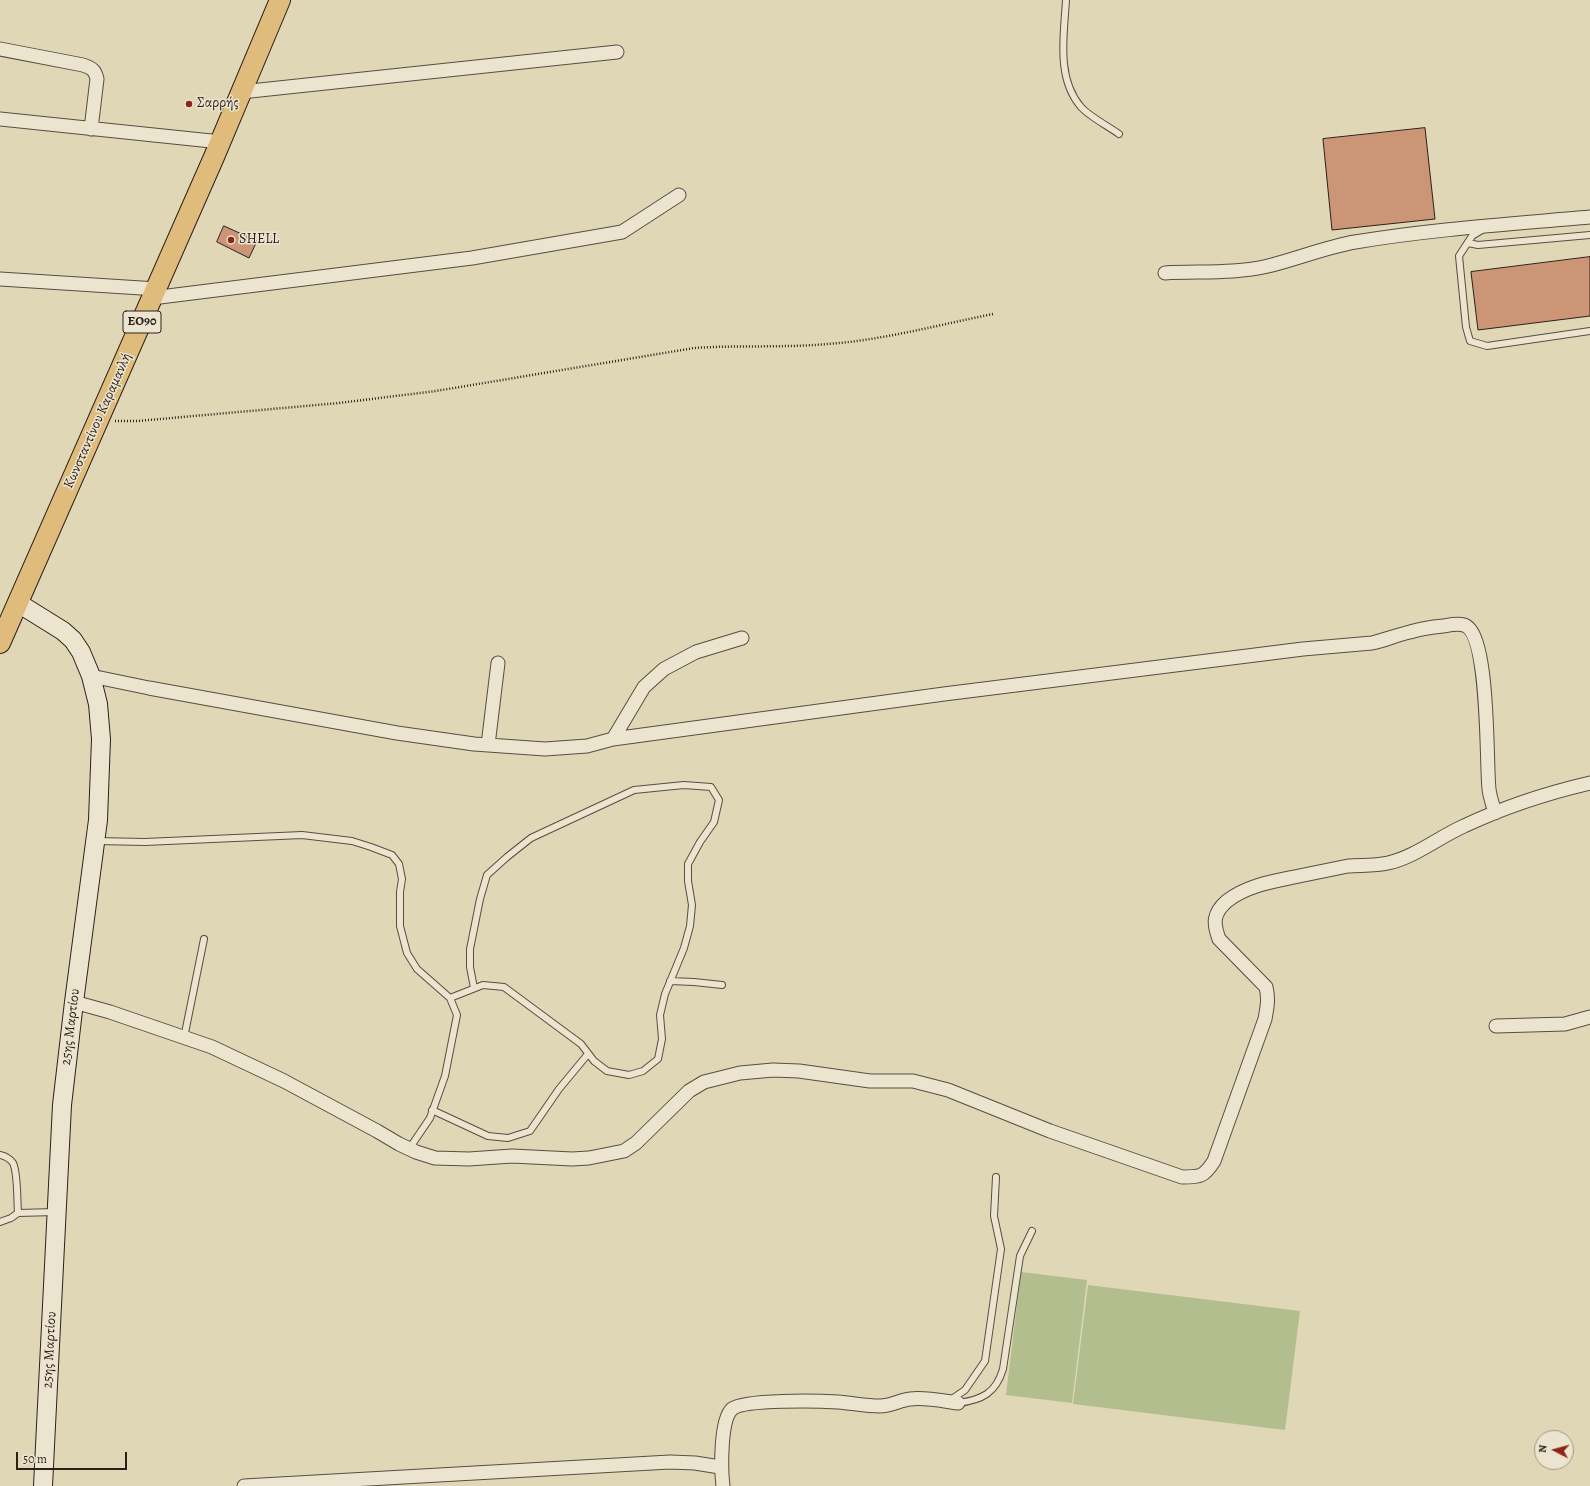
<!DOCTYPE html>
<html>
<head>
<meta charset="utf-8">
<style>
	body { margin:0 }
	#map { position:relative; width:1590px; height:1486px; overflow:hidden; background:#e0d7b7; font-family:Alegreya,serif }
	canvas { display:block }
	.north { position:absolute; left:1534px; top:1430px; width:40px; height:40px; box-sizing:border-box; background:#ebe5d0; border:1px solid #9f9687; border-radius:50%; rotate:276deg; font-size:11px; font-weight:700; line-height:16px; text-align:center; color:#2c1f1a }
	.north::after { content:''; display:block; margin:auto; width:14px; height:18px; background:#8f2418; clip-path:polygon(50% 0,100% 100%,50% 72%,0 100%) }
	.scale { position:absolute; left:16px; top:1452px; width:111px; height:18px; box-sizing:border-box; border:2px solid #2c1f1a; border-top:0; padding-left:5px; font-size:12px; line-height:14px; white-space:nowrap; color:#2c1f1a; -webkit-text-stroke:3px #ebe5d0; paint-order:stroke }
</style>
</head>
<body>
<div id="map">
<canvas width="1590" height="1486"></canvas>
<div class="north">N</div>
<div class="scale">50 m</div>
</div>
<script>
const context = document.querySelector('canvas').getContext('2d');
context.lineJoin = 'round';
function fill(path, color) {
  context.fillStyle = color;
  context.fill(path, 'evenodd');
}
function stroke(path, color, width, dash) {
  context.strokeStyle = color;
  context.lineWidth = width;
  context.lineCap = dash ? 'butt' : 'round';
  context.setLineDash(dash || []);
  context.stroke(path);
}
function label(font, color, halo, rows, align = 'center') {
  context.font = font + ' Alegreya,serif';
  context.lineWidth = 3;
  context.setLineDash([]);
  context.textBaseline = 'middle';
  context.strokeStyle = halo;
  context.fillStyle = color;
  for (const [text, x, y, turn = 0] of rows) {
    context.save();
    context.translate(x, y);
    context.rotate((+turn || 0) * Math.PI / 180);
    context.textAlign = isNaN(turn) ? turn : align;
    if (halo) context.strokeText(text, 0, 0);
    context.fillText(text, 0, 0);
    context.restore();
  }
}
fill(new Path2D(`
	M1021,1272L1087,1280L1072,1403L1006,1395Z
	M1088,1285L1300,1311L1285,1430L1073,1404Z`), '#b2be8e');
const building = new Path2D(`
	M1425,128L1435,219L1332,230L1323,139Z
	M224,226L257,241L249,258L217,242Z
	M1590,257V316L1478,330L1471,272Z`);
fill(building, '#cc9676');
stroke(building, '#2c1f1a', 1);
const service = new Path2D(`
	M1066,0C1064,35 1056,78 1081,107C1090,117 1108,126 1119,134
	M1482,230L1472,236L1459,256L1466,327L1470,341L1487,346L1590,331
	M1468,243L1478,245L1590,235
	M97,841L145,842L302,835L352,841L371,847L392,855L399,864L402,879L400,892V926L407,953L417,969L450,998L457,1015L445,1076L430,1118L409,1149
	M670,981L694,982L722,985
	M450,998L483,985L504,987L581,1044L594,1061L607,1071L629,1075L643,1071L658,1059L662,1039L660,1015L665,994L684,948L690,926L692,905L688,881V864L700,842L714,822L719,800L711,787L684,785L634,790L531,838L507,857L487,875L480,899L470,949V967L474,988
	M184,1038L204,939
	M432,1110L488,1136L508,1138L530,1131L559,1089L588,1054
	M0,1155C5,1156 10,1159 13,1163C18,1173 17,1201 18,1213
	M0,1222L11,1218L18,1213L55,1212
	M949,1401L965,1390L985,1361L1001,1249L994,1216L996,1177
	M958,1403C982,1400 996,1393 1003,1369L1020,1256L1032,1231`);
const minor = new Path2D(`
	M0,49L83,65C92,68 95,70 97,79L91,129
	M241,92L617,52
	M0,119L221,142
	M1165,273C1200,271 1234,274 1268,266C1297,259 1326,247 1355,242C1433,229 1512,224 1590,217
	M0,279L157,289
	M152,298L472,258L622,232L679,195
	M91,676L149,688L397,733L474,744L545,749L587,746L613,739L944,694L1303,649L1372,643C1385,640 1397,635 1410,632C1420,629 1432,627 1443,626C1449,625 1457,623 1464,625C1490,633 1486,763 1489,789C1490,798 1493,805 1495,813
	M613,739L644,687L664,669L696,652L742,638
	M488,745L498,663
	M74,1002L110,1012L212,1047L284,1081L377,1131L399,1144L416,1152L435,1158L469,1159L512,1156L572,1159L589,1158L624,1151L636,1143L689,1091L704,1082L740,1073L773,1070L799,1071L870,1081H913L948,1090L1050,1131L1182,1177C1200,1177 1204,1177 1214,1161L1265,1019C1267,1008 1269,999 1266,987L1219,939C1213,923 1213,913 1227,901C1249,884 1277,881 1304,875C1319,872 1334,869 1348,866C1361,865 1375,866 1388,863C1415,857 1439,837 1464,826C1504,807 1547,793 1590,783
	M1496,1026L1565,1024L1590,1017
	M244,1486L670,1462L695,1463L720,1467
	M723,1486C721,1470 720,1420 732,1409C744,1399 820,1401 838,1402C852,1403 866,1406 880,1406C891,1406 900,1400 910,1399C925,1397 943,1401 958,1403`);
const secondary = new Path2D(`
	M18,603L63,631L73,640L81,652L91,676L98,704L101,739L98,820L74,1002L62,1105L43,1486`);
const primary = new Path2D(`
	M0,643L214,157L280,0`);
stroke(service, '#594d41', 8);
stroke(minor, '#594d41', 15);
stroke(secondary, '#2c1f1a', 20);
stroke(primary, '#2c1f1a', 22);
stroke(new Path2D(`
	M115,421H138L339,403L436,391L694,348C739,345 783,348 828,344C883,340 938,325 993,314`), '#2c1f1a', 2.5, [1, 2]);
stroke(service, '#ebe5d0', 6);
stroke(minor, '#ebe5d0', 13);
stroke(secondary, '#ebe5d0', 18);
stroke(primary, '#e0bc7c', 20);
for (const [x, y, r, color] of [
	[189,104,4,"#8f2418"],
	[231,240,4,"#8f2418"]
]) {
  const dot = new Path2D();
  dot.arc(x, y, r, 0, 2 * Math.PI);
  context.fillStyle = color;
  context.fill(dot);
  stroke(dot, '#ebe5d0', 1.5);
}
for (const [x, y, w] of [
	[142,322,38]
]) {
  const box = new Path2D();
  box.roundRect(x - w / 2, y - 11, w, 22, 3);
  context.fillStyle = '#ebe5d0';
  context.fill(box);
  stroke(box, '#2c1f1a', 1);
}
label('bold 13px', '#2c1f1a', null, [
	["ΕΟ90",142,322]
]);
label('14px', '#2c1f1a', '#ebe5d0', [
	["Σαρρής",197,104],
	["SHELL",239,240]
], 'left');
label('14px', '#2c1f1a', '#ebe5d0', [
	["Κωνσταντίνου Καραμανλή",98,421,-66],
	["25ης Μαρτίου",71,1027,-83],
	["25ης Μαρτίου",50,1350,-87]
]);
</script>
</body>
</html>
